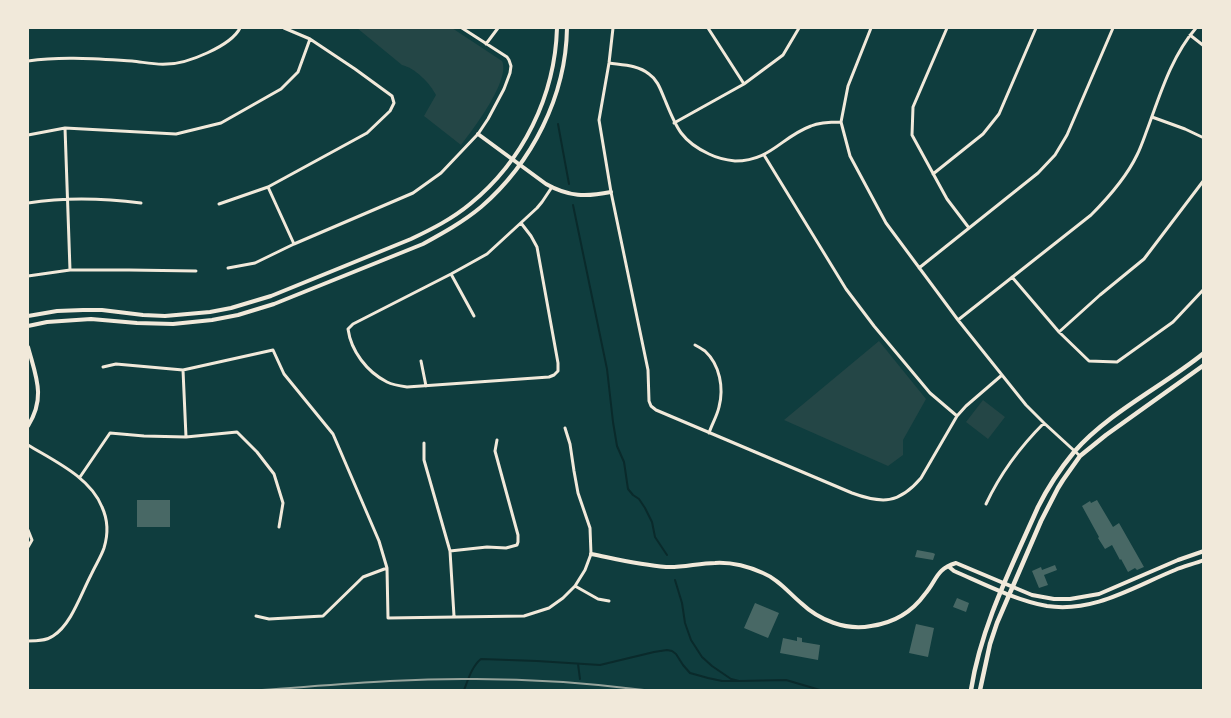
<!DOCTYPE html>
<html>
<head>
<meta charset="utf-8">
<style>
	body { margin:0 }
	#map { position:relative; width:1231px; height:718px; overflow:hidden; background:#0f3d3e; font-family:Mulish,sans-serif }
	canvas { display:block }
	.frame { position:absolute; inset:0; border:29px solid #f1e9da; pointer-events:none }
</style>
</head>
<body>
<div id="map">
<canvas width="1231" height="718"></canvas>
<div class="frame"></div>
</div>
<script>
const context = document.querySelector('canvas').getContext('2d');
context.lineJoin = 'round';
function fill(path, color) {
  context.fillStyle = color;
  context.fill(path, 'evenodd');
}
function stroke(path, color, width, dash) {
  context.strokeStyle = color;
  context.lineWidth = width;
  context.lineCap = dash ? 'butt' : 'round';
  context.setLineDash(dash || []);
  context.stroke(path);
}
fill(new Path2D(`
	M357,28H452L502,61C511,79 473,130 461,145L424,116L436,95C430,83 415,68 402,65Z
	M879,341L926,399L903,440V455L888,466L784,420Z
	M983,400L1005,417L988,439L966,422Z`), '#244646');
stroke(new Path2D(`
	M558,124L569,184
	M573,205L607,369L613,422L617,446L624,462L628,489L633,495L639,499L645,508L652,522L655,537L667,555
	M675,580L682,603L685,623L691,640L702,657L712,666L731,679L739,681L786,680L820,690
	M578,664L580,679
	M464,690C468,680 472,666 481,659L537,661L600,665L654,652L667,650L672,651L676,654L683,665L690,673L708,678L722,681H739`), '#0a2a2b', 2);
fill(new Path2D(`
	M137,500H170V527H137Z
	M1097,500L1113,527L1119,523L1144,567L1137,570L1135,568L1128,572L1121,559L1120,560L1112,545L1105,549L1098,538L1099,537L1082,506L1090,501L1091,503Z
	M917,550L933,553L935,554L933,560L915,557Z
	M1055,565L1057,570L1044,575L1048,585L1039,588L1032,571L1041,567L1042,570Z
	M957,598L969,603L966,612L953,607Z
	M755,603L779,613L768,638L744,628Z
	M916,624L934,628L928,657L909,653Z
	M797,637L802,638V642L820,645L818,660L780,653L783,638L797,641Z`), '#486865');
stroke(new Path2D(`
	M613,28L609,63L599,120L611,192L648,370L649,401L651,406L656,410L852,493C882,504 899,504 921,478L957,416L966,406L1002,375
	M708,28L744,84
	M871,28L848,86L841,122L850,156L886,223L958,320L1026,405L1044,423L1080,456
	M947,28L913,107L912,135L947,199L969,228
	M1190,35L1204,46
	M486,44L498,28
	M28,61C62,56 97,59 132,61C143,62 155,65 167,64C187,64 231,46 240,28
	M609,63C623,65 638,65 649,74C658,80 661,91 665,100C676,127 681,141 709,154C717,158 726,160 735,161C771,161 781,137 811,126C820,122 831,122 841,122
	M1152,117L1185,129L1204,138
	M674,123L744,84L783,55L799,28
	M65,128L70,270
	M28,135L65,128L176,134L221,123L281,89L298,72L310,39
	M764,155L846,289L874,326L930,393L957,416
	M933,174L983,134L999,114L1036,28
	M268,187L294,244
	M28,203C65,197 103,198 141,203
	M219,204L268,187L367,133L390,111L394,103L392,96L355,69L310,39L284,28
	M521,223L531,236L537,247L558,363V371L554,375L549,377L407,387C400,386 393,385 387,382C367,372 351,351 348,329L353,324L451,274L487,254L537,208L542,202L552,187
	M228,268L255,263L294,244L413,193L441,173L478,134L488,119L504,89L510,73L511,66L509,60L507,57L462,28
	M919,268L1038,173L1055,155L1067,135L1113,28
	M451,274L474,316
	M28,276L70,270H129L196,271
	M1012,277L1059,332L1089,361L1117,362L1173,322L1204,289
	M958,320L1091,215C1109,197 1126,178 1137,155C1141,147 1144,138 1147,130C1160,95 1171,57 1196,28
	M1059,332L1100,295L1144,259L1204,180
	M695,345C699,347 702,349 705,351C720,365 724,388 719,407C717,416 712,424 709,433
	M421,361L426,386
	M103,367L116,364L183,370L273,350L284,374L333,434L379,541L387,568L388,618L524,616L549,608L563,598L575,586L585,570L591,554L590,528L578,493L574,471L570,444L565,428
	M183,370L186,437
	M424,443V460L450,551L454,616
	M28,445C54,461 90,477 102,507C108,520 108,535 104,548C101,557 95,566 91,575C81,594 71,625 53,636C46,641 36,641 28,641
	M80,477L110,433L144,436L186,437L237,432L257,452L274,474L283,503L279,527
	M986,504C1001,472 1019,448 1044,423
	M28,530L32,540L28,547
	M450,551L487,547L506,548L517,545L518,542V535L495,451L497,440
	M575,586L598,599L609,601
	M256,616L269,619L323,616L363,577L387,568`), '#f1e9da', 3);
stroke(new Path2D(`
	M478,134L546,184C569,197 586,197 611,192
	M28,347C36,377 46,397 28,426
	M591,554C616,559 640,565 666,567C682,568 699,563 715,563C732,562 747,566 763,573C778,579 789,593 801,603C819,620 846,631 871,626C893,623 912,612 925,594C937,580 936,569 956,563L1032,595L1054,599H1070L1099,594L1178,560L1204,551
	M948,566L954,571C984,584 1015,600 1047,606C1094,613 1133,587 1175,570C1184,566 1194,564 1204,560`), '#f1e9da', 4);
stroke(new Path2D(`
	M28,316L57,311L83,310H102L143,315L165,316L210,312L231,308L271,296L411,239C432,229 452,219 470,204C523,161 555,96 557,28
	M28,326L47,322L91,319L137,323L173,324L212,320L238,315L274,304L423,244C443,233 463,222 481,207C532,163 566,96 567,28`), '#f1e9da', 4);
stroke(new Path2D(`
	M971,690C981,626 1012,566 1038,507C1048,487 1060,469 1074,452C1109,412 1162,387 1204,353
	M980,690L990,644L997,623L1041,521L1058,488L1063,480L1080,456L1106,435L1204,365`), '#f1e9da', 4.5);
stroke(new Path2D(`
	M262,690C333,685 405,678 476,679C532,679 588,683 644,690`), '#97a49c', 2);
</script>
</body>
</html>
